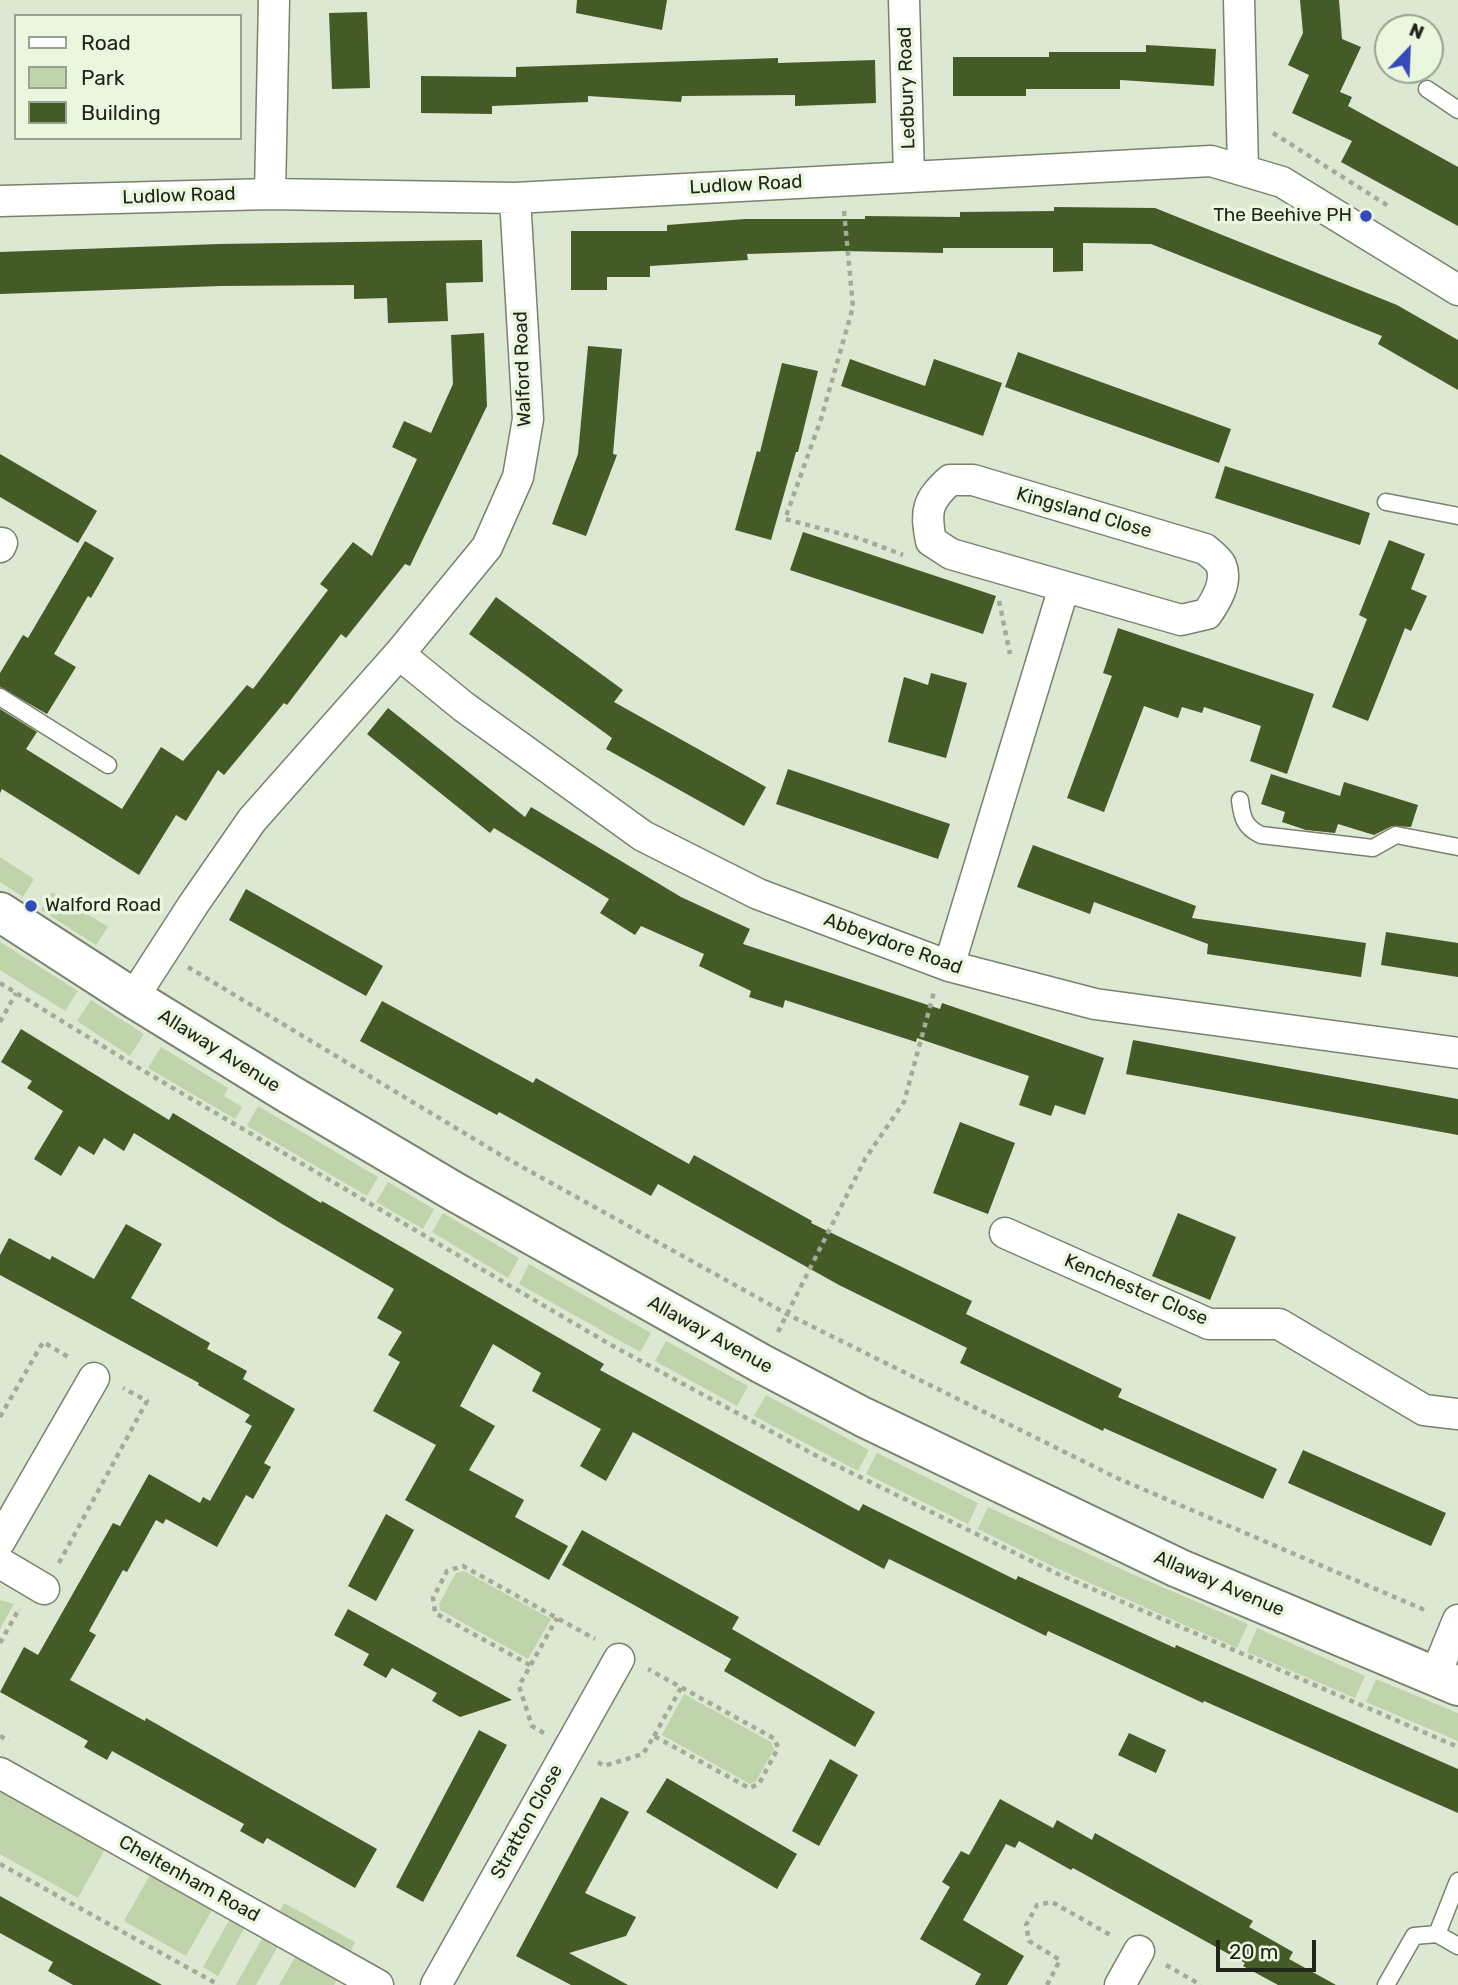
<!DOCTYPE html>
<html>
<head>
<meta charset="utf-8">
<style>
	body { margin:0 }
	#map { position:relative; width:1458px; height:1985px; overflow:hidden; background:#dce8d1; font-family:Rubik,sans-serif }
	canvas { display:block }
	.legend { position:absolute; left:14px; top:14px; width:228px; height:126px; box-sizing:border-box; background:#eaf6de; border:2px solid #99a290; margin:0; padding:9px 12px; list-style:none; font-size:21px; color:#20241b }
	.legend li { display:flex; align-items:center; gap:14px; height:35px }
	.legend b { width:35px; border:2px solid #99a290 }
	.north { position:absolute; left:1374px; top:14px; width:70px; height:70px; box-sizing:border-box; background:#eaf6de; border:2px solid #99a290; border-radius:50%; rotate:23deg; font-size:19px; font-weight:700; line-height:28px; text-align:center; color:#20241b }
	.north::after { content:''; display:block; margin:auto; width:24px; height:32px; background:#344abb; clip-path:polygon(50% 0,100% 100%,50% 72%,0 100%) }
	.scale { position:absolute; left:1216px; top:1940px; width:100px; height:32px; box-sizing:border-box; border:4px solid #20241b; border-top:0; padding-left:9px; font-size:21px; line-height:24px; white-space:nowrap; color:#20241b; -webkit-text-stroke:5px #eaf6de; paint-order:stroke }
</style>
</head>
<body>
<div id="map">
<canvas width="1458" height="1985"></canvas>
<ul class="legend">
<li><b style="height:9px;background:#fff"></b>Road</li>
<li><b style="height:19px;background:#c0d4ab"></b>Park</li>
<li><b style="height:19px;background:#445b27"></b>Building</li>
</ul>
<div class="north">N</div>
<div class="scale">20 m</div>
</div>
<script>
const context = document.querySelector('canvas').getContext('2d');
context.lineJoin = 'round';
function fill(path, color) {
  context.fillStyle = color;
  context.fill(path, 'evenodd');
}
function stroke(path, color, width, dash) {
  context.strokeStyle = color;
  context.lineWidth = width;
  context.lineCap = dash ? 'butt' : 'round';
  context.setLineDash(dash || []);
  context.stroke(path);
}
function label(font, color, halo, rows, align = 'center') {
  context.font = font + ' Rubik,sans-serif';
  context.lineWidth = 7;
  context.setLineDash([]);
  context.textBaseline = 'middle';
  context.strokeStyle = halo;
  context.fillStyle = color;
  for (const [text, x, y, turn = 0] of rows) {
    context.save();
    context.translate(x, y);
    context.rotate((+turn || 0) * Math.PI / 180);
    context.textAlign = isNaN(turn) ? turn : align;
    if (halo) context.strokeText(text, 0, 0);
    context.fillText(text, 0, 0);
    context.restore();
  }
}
fill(new Path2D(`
	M0,857L34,879L23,897L0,882Z
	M52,892L108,927L96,945L41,910Z
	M0,942L78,991L65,1011L0,970Z
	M91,1000L144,1034L130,1056L77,1021Z
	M161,1047L228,1088L224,1096L242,1107L235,1119L148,1068Z
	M258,1106L378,1177L367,1196L247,1126Z
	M388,1182L434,1209L423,1229L376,1202Z
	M443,1213L519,1258L508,1278L432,1232Z
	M529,1264L651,1333L640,1352L519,1284Z
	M666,1341L748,1386L737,1406L655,1361Z
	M766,1395L869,1450L858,1471L754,1416Z
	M877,1453L978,1503L968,1524L866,1474Z
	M988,1507L1132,1574L1248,1624L1237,1648L1058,1569L978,1529Z
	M464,1571L551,1619L528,1659L440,1610L439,1604L456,1573Z
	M0,1600L14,1604L0,1629Z
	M1257,1628L1365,1676L1355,1698L1247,1652Z
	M1376,1679L1458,1713V1741L1366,1702Z
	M684,1694L771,1742L774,1749L756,1781L750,1784L662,1735Z
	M0,1791L105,1849L78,1898L0,1854Z
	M150,1875L212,1910L186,1956L124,1921Z
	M284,1903L355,1942L351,1951L280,1911Z
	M230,1919L245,1927L218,1976L203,1967Z
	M263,1937L278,1946L256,1985H236Z
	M295,1957L337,1980L334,1985H279Z`), '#c0d4ab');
fill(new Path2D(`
	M577,0H667L662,30L576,13Z
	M1300,0H1339L1342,39L1361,47L1340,92L1352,97L1348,106L1458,167V226L1341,162L1352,141L1292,113L1309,75L1288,65L1303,33Z
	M367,12L370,88L332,89L329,13Z
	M1146,45L1216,49L1214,86L1120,80V89H1026V96H953V57H1049V52H1146Z
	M778,58V63L875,60L876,103L795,106V95L682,96L681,102L588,96V102L492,106V114L421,113V76L516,77V67Z
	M1054,207L1155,208L1397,305L1458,340V390L1378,344L1382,336L1151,244L1083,243V271L1053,272V248H943V253L842,251L747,254L748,260L650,266V277H607V290H571V231H667V225L745,219H865V216L960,217V212L1054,211Z
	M482,240L483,282L446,283L448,321L388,323L387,298L354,299V285L220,286L0,294V252L219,244Z
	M484,333L487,406L410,566L405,564L346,638L341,634L287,705L284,703L224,775L218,770L186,821L176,815L139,875L2,789L0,793V709L37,732L26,749L122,809L161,747L183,761L247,685L253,689L328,590L320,584L353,542L372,556L417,459L392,447L404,421L431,433L453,384L451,335Z
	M588,346L622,349L613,454L617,455L586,536L552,524L578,454Z
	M1018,352L1231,429L1219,463L1005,387Z
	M850,359L925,386L934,359L1002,383L983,436L841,386Z
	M782,363L818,371L798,452H796L771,540L735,530L757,451L760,452Z
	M0,454L97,511L78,543L0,497Z
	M1225,466L1370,513L1360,545L1215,498Z
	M803,532L996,596L983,634L790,570Z
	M1389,540L1425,554L1411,589L1427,596L1411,631L1405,628L1368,721L1332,707L1367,619L1359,615Z
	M85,541L114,558L91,598L88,596L54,654L76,667L47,714L0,687V673L23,635L28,638Z
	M496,597L623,690L614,702L766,787L744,826L606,749L612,738L469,634Z
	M1118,628L1314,694L1287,774L1250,761L1261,726L1204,707L1202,713L1182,707L1178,718L1144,706L1104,812L1067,798L1112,676L1103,673Z
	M931,673L967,683L946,758L888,742L904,677L928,685Z
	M388,708L525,817L531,807L681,897L750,929L743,944L940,1009L942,1003L1104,1058L1085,1115L1055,1105L1051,1116L1019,1105L1029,1076L917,1038L916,1042L785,1000L783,1008L749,997L751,991L699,966L704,954L641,926L635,935L600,913L609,899L494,828L490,833L367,734Z
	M788,769L950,824L938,859L776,804Z
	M1271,774L1340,796L1344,782L1418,805L1411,827L1392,826L1374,835L1338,824L1335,833L1306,830L1282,822L1285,812L1261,804Z
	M1033,845L1196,906L1192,918L1366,943L1361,977L1207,954L1208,944L1094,902L1090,914L1017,887Z
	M246,889L383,966L366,996L229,920Z
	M1386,932L1458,943V977L1381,965Z
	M382,1001L533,1083L536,1078L689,1164L694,1155L812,1221L811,1223L972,1301L966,1314L1122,1389L1118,1397L1277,1469L1263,1499L1104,1428L1103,1431L960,1363L967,1348L839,1285L658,1184L651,1196L499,1112L497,1115L360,1041Z
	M21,1029L169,1120L173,1113L321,1203L322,1201L604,1364L600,1370L859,1511L863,1504L1016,1580L1018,1576L1175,1648L1176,1645L1458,1769V1813L1204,1701L1203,1703L1048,1631L1046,1636L889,1559L884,1569L633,1432L606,1481L580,1466L601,1429L532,1391L541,1373L493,1344L460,1406L495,1426L469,1470L524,1500L515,1517L568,1546L549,1580L405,1500L436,1445L373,1411L400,1362L388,1355L402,1332L377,1318L394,1289L282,1224L134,1133L124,1151L104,1138L94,1155L79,1146L61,1176L34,1159L63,1111L27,1088L32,1081L1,1062Z
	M1133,1040L1458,1099V1135L1126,1074Z
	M960,1122L1015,1143L988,1214L933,1193Z
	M1178,1213L1236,1237L1210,1300L1152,1276Z
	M126,1224L162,1244L131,1298L210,1343L207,1349L247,1371L243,1379L295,1409L264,1463L271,1467L253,1499L246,1495L217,1547L166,1519L163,1524L156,1520L127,1572L123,1570L89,1631L96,1635L70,1680L145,1721L146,1718L377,1849L355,1888L267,1838L263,1844L240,1831L244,1824L112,1751L107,1760L84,1747L88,1741L0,1692L24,1647L38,1655L113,1523L120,1526L149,1474L200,1503L203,1497L210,1501L252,1426L245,1422L250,1415L198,1385L199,1383L0,1275V1255L9,1238L50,1260L52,1256L94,1279Z
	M1303,1450L1446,1513L1431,1546L1288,1483Z
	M386,1514L414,1530L376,1601L348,1586Z
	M582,1530L739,1617L732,1629L875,1712L855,1747L724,1671L731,1659L562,1565Z
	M348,1609L417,1647L512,1700L460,1717L432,1701L437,1693L392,1668L386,1678L363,1665L369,1654L334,1635Z
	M479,1730L507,1745L423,1902L396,1887Z
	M1129,1733L1166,1750L1156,1773L1118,1755Z
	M830,1759L858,1775L819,1846L792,1831Z
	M667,1778L797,1854L777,1889L646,1812Z
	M601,1797L629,1812L585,1893L636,1917L626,1936L569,1953L628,1985H571L516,1956Z
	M1000,1799L1053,1828L1057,1820L1092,1840L1095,1833L1253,1921L1249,1927L1293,1952L1289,1959L1336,1985H1278L1243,1966L1245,1963L1073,1868L1071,1870L1019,1841L1015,1848L1006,1844L963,1920L1024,1956L1007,1985H975L981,1974L920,1939L950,1887L942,1882L961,1851L969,1855Z
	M0,1896L52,1925L162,1985H73L48,1971L53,1962L0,1933Z`), '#445b27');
const service = new Path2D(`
	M1427,89L1458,110
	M1386,502L1458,516
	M0,697L108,765
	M1240,800C1242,817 1244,827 1261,835L1373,848L1396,835L1458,847
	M1437,1934L1458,1946
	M1386,1985L1414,1936L1437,1934L1458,1881`);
const minor = new Path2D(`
	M904,0L909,176
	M1239,0L1243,169
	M270,194L274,0
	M0,201L270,194L515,198L1211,161L1282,182L1458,290
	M950,480H973L1205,549C1210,553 1219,560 1221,565C1228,582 1216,601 1207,614L1181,620L951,554L931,541C925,510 927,501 950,480Z
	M0,547L2,543
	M399,654L464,707L643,836L758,894L949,966L1095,1004L1458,1053
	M949,966L1064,587
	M133,998L193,905L252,820L399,654L487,547L518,477L528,419L515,198
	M1005,1233L1209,1324H1279L1424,1410L1458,1414
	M0,1541L94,1378
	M0,1563L44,1589
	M1435,1676L1458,1620
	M0,1773L378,1985
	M436,1985L619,1659
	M1120,1985L1139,1951`);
const tertiary = new Path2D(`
	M0,912L133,998L289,1094L455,1192L762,1364L863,1417L1178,1568L1458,1686`);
stroke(service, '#78826d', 19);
stroke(minor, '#78826d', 33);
stroke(tertiary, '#78826d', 42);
stroke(new Path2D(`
	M1273,133L1390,207
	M844,211L853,307L821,419L785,519L861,539L903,555
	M999,601L1010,654
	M188,967L499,1154L787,1314L1117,1478L1427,1611
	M0,983L132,1064L611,1345L815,1455L1058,1574L1458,1747
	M0,1022L16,993
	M778,1332L865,1159L904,1102L934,992
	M0,1417L43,1342L70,1358
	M59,1563L147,1401L123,1388
	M0,1643L19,1609L20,1610
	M530,1665L435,1613L433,1598L447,1571L463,1566L595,1639
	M544,1733L532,1726L519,1686L557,1618
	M0,1736L9,1741
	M654,1736L681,1688
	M598,1762L604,1766L643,1754L654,1736L749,1788L759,1784L778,1748L775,1739L648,1669
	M0,1864L219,1985
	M1166,1965L1201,1985
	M1047,1985L1060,1960L1029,1941L1026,1925L1037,1905L1052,1902L1112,1936`), '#a2ab98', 4.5, [5, 5]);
stroke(service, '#fff', 16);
stroke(minor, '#fff', 30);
stroke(tertiary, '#fff', 38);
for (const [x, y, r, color] of [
	[1366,216,7,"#344abb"],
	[31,906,7,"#344abb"]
]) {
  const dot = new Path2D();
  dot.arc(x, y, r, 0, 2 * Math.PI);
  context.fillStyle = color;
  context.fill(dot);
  stroke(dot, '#eaf6de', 2.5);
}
label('19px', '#20241b', '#eaf6de', [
	["Ledbury Road",907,88,-92],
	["Ludlow Road",746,185,-3],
	["Ludlow Road",179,196,-2],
	["Walford Road",523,369,-92],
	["Kingsland Close",1084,513,16],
	["Abbeydore Road",893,944,20],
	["Allaway Avenue",219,1051,32],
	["Kenchester Close",1136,1290,23],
	["Allaway Avenue",710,1335,29],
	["Allaway Avenue",1219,1584,23],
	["Stratton Close",527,1822,-61],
	["Cheltenham Road",189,1879,29]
]);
label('19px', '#20241b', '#eaf6de', [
	["The Beehive PH",1352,216],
	["Walford Road",45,906,"left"]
], 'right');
</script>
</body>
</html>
